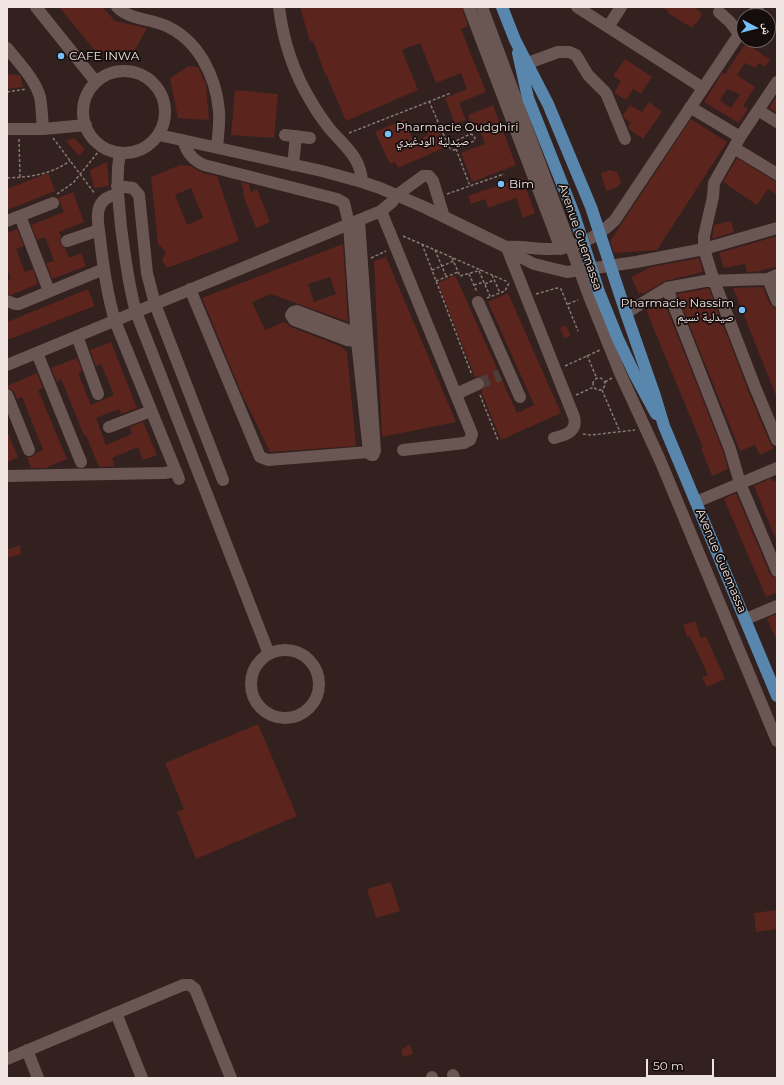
<!DOCTYPE html>
<html>
<head>
<meta charset="utf-8">
<style>
	body { margin:0 }
	#map { position:relative; width:784px; height:1085px; overflow:hidden; background:#32211e; font-family:Montserrat,"Noto Naskh Arabic",sans-serif }
	canvas { display:block }
	.frame { position:absolute; inset:0; border:8px solid #f0e4e1; pointer-events:none }
	.north { position:absolute; left:736px; top:8px; width:40px; height:40px; box-sizing:border-box; background:#140d0b; border:1px solid #6c6361; border-radius:50%; rotate:97deg; font-size:11px; font-weight:700; line-height:16px; text-align:center; color:#f0e4e1 }
	.north::after { content:''; display:block; margin:auto; width:14px; height:18px; background:#77bff7; clip-path:polygon(50% 0,100% 100%,50% 72%,0 100%) }
	.scale { position:absolute; left:646px; top:1059px; width:68px; height:18px; box-sizing:border-box; border:2px solid #f0e4e1; border-top:0; padding-left:5px; font-size:12px; line-height:14px; white-space:nowrap; color:#f0e4e1; -webkit-text-stroke:3px #140d0b; paint-order:stroke }
</style>
</head>
<body>
<div id="map">
<canvas width="784" height="1085"></canvas>
<div class="frame"></div>
<div class="north">ش</div>
<div class="scale">50 m</div>
</div>
<script>
const context = document.querySelector('canvas').getContext('2d');
context.lineJoin = 'round';
function fill(path, color) {
  context.fillStyle = color;
  context.fill(path, 'evenodd');
}
function stroke(path, color, width, dash) {
  context.strokeStyle = color;
  context.lineWidth = width;
  context.lineCap = dash ? 'butt' : 'round';
  context.setLineDash(dash || []);
  context.stroke(path);
}
function label(font, color, halo, rows, align = 'center') {
  context.font = font + ' Montserrat,"Noto Naskh Arabic",sans-serif';
  context.lineWidth = 3.5;
  context.setLineDash([]);
  context.textBaseline = 'middle';
  context.strokeStyle = halo;
  context.fillStyle = color;
  for (const [text, x, y, turn = 0] of rows) {
    context.save();
    context.translate(x, y);
    context.rotate((+turn || 0) * Math.PI / 180);
    context.textAlign = isNaN(turn) ? turn : align;
    if (halo) context.strokeText(text, 0, 0);
    context.fillText(text, 0, 0);
    context.restore();
  }
}
fill(new Path2D(`
	M59,7H102L115,21L147,28L135,50L96,52Z
	M300,7H462L468,26L461,29L486,92L459,103L466,120L455,124L445,98L467,89L461,73L436,83L420,43L402,50L418,90L346,121L326,74H325L313,41H310Z
	M662,7H695L702,14L697,23H695L692,28L668,13L669,12Z
	M768,16L777,22V34L768,28Z
	M748,40H759L753,48L770,60L765,67L759,63L756,68L745,63L737,75L755,87L743,106L748,109L739,123L704,102L722,73L725,74ZM727,89L740,94L731,108L720,100Z
	M625,59L652,77L641,94L633,89L626,100L614,93L621,81L613,76Z
	M189,66L198,67L206,84L209,120L178,118L170,78Z
	M7,74L20,75L21,78L23,87L7,89Z
	M235,90L278,94L274,138L231,135Z
	M777,95V113L769,108Z
	M649,102L662,112L643,139L629,129L628,127L631,123L624,118L623,115L630,105L642,112Z
	M493,105L516,165L472,182L461,153L485,144L478,126L472,128L468,115Z
	M404,119L414,142L428,135L425,129L436,124L446,147L398,168L395,162L390,164L375,132Z
	M691,119L727,142L657,250L614,253L610,241Z
	M74,138L85,149L79,156L66,141Z
	M737,158L773,180L777,181V195L768,189L757,205L723,182Z
	M107,162L109,186L94,188L90,170Z
	M180,165L191,166L203,173L217,176L239,241L167,268L162,260L166,252L158,244L151,177ZM191,188L203,218L187,225L175,195Z
	M610,170L617,172L621,182L618,187L606,191L601,173Z
	M48,173L55,191L7,210V189Z
	M522,177L535,213L523,218L516,198L488,208L485,199L471,204L468,196Z
	M241,182L249,184L251,192L257,189L270,222L256,228L243,195L244,194Z
	M73,192L84,222L59,232L61,237L60,243L65,248L69,258L81,253L86,266L52,279L46,263L54,261L45,237L37,240L31,225L64,212L58,198Z
	M731,221L734,232L712,239L714,225Z
	M17,229L24,246L16,249L25,272L33,269L38,284L11,295L7,294V280L11,279L7,269V233Z
	M777,236V267L761,270L762,271L747,272L745,264L724,268L719,253Z
	M343,244L348,322L271,294L252,302L265,330L284,322L291,327L342,347L347,352L356,446L270,452L241,392L202,298ZM330,277L336,294L314,302L308,284Z
	M386,257L456,422L382,437L374,261Z
	M699,258L703,272L665,281L643,294L642,292L639,294L631,277L651,267Z
	M455,275L517,413L534,405L488,302L508,293L561,413L501,440L481,391L484,388L485,381L482,378L475,377L438,283Z
	M763,287L770,304L773,307L777,308V398L733,288Z
	M709,288L748,390L770,443L774,448L760,455L755,445L740,451L677,294Z
	M88,289L95,306L7,340V322Z
	M663,299L723,451L728,469L712,476L701,448L703,447L697,433L646,310Z
	M566,325L571,336L564,338L560,328Z
	M111,342L137,408L121,414L119,409L96,418L100,429L106,445L132,434L130,427L143,422L157,455L143,460L138,447L112,458L115,466L99,467L86,435H84L61,379L57,382L51,368L77,358L82,371L78,373L91,405L114,395L101,364L96,366L90,350Z
	M37,373L43,388L38,390L67,459L46,468H31L27,457H32L36,453L43,450L22,397L17,399L14,392L11,389L7,388V386Z
	M7,431L18,457L7,462Z
	M771,478L773,482L777,480V542L754,486Z
	M736,493L770,574L773,577L777,578V592L766,597L724,499Z
	M20,545L21,554L7,558V550Z
	M777,614V642L767,618Z
	M695,621L701,638L706,636L725,679L707,687L702,677L708,675L690,636L687,637L683,625Z
	M258,724L297,816L196,859L177,812L184,809L165,763Z
	M391,882L400,911L376,918L367,889Z
	M777,910V929L756,932L754,913Z
	M410,1044L413,1054L403,1057L401,1050Z`), '#5b241d');
stroke(new Path2D(`
	M478,384L500,375`), '#4e3e3b', 12, [12, 6]);
stroke(new Path2D(`
	M7,92L26,89
	M429,101L448,145C450,148 450,150 454,150L474,141L475,138L473,135L470,134L448,145
	M349,133L451,93
	M53,138L95,194
	M19,139L20,177
	M456,149L470,186
	M7,178C31,177 49,175 70,161
	M57,194L73,183L103,146
	M447,194L504,174
	M403,236L508,282
	M422,244L472,375
	M435,250L446,276
	M371,258L386,251
	M452,258L460,276L481,270
	M432,270L454,261
	M479,271L490,296
	M469,274L477,292
	M492,275L500,293
	M436,281L458,272
	M485,284L494,280
	M474,285L484,282
	M536,294L557,288L561,289L578,331
	M487,298L505,291L509,283
	M568,304L578,300
	M587,355L597,379
	M565,366L600,350
	M593 384a6 6 0 1 1 12 0a6 6 0 1 1-12 0Z
	M605,382L612,378
	M602,390L620,432
	M480,395L498,440
	M576,395L594,387
	M583,434L591,435L635,430`), '#887976', 1.5, [3, 2]);
stroke(new Path2D(`
	M36,7L96,82
	M117,7C129,19 149,19 164,25C198,39 216,76 219,111C220,123 218,135 217,147
	M279,7C283,40 294,74 312,103C317,112 323,120 329,128C344,146 361,157 362,182
	M469,7L561,249
	M482,7L589,296L620,373L660,460L777,741
	M577,7L703,88
	M719,12L730,22L739,34
	M752,16L758,7
	M608,27L621,7
	M7,48C19,63 35,79 40,97C42,108 42,118 43,129
	M528,63L558,52H569L576,55L588,75L606,93L625,139
	M83 112a41 41 0 1 1 82 0a41 41 0 1 1-82 0Z
	M690,107L740,137L714,183L713,197L704,236V249L714,281L755,387L777,440
	M758,110L777,122
	M7,129H43L86,125
	M159,135L322,171L362,182L380,188L424,207L506,247L520,257L534,264L567,272L636,262L704,249L777,228
	M285,135L310,138
	M740,137L777,82
	M183,140C187,152 192,160 204,165L337,199L344,203L349,224L357,341L369,452L371,455H373L375,451L359,220
	M734,148L777,174
	M120,153C115,178 119,202 121,227C125,256 128,284 136,312L269,654
	M293,165L296,136
	M117,186L133,188L139,195L147,273L155,304L223,480
	M118,194C109,196 102,199 99,208C96,217 99,229 100,238C103,266 107,294 115,321L179,479
	M381,211L472,434L470,440L464,443L403,450
	M20,216L49,291
	M7,221L53,203
	M67,241L99,230
	M506,247C521,246 535,249 549,249C573,250 598,237 615,220L744,27
	M507,248L574,417C578,432 565,435 554,438
	M768,279L777,301
	M667,288L730,449L740,483L777,571
	M190,289L260,457L268,460L369,452
	M7,301L15,304H19L104,269
	M478,302L520,397
	M626,313L667,288L705,281L768,279L777,275
	M364,331H350L297,311L293,312L291,315L294,320L347,340L355,341L365,340
	M77,336L98,394
	M37,353L81,462
	M7,365L381,211L392,202L397,195L423,176H429L433,181L444,217
	M456,394L478,384
	M7,395L29,450
	M109,427L151,411
	M7,476L164,473L176,471
	M696,502L777,468
	M746,619L777,606
	M251 684a34 34 0 1 1 68 0a34 34 0 1 1-68 0Z
	M116,1013L142,1078
	M27,1050L38,1078
	M7,1059L183,985H190L195,989L231,1078
	M453,1075L454,1078
	M432,1077V1078`), '#6a5653', 12);
stroke(new Path2D(`
	M502,7L515,40L548,104L591,207L626,313L655,396L664,426L777,696
	M518,53L528,98L574,214L599,292L618,339L635,375L656,414`), '#5886ac', 12);
for (const [x, y, r, color] of [
	[61,56,4,"#77bff7"],
	[388,134,4,"#77bff7"],
	[501,184,4,"#77bff7"],
	[742,310,4,"#77bff7"]
]) {
  const dot = new Path2D();
  dot.arc(x, y, r, 0, 2 * Math.PI);
  context.fillStyle = color;
  context.fill(dot);
  stroke(dot, '#140d0b', 1.5);
}
label('12px', '#f0e4e1', '#140d0b', [
	["CAFE INWA",69,56],
	["Pharmacie Oudghiri",396,127],
	["صيدلية الودغيري",396,141],
	["Bim",509,184],
	["Pharmacie Nassim",734,303,"right"],
	["صيدلية نسيم",734,317,"right"]
], 'left');
label('12px', '#f0e4e1', '#140d0b', [
	["Avenue Guemassa",580,237,71],
	["Avenue Guemassa",721,561,67]
]);
</script>
</body>
</html>
